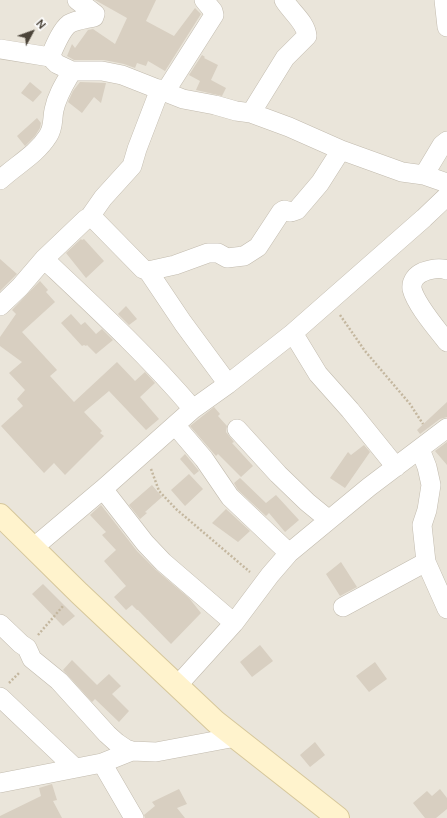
<!DOCTYPE html>
<html>
<head>
<meta charset="utf-8">
<style>
	body { margin:0 }
	#map { position:relative; width:447px; height:818px; overflow:hidden; background:#f6f3ec; font-family:"DM Sans",sans-serif }
	canvas { display:block }
	.north { position:absolute; left:12px; top:12px; width:40px; height:40px; -webkit-text-stroke:3px #fff; paint-order:stroke; rotate:49deg; font-size:11px; font-weight:700; line-height:16px; text-align:center; color:#4b4439 }
	.north::after { content:''; display:block; margin:auto; width:14px; height:18px; background:#4b4439; clip-path:polygon(50% 0,100% 100%,50% 72%,0 100%) }
</style>
</head>
<body>
<div id="map">
<canvas width="447" height="818"></canvas>
<div class="north">N</div>
</div>
<script>
const context = document.querySelector('canvas').getContext('2d');
context.lineJoin = 'round';
function fill(path, color) {
  context.fillStyle = color;
  context.fill(path, 'evenodd');
}
function stroke(path, color, width, dash) {
  context.strokeStyle = color;
  context.lineWidth = width;
  context.lineCap = dash ? 'butt' : 'round';
  context.setLineDash(dash || []);
  context.stroke(path);
}
fill(new Path2D(`
	M0,0H447V818H0Z`), '#eae5da');
fill(new Path2D(`
	M95,0H156L146,21L174,36L195,8L201,14L165,71L148,61L146,66L137,63L135,68L124,64L104,60H74L67,56L72,44L75,48L88,30L93,29L115,44L127,18Z
	M202,55L205,57L204,58L218,65L211,80L226,88L222,96L196,90L200,81L189,75Z
	M30,82L42,92L33,102L21,93Z
	M80,82L106,83L101,103L94,97L82,113L68,102L73,91Z
	M37,118L41,123L40,128L35,136L25,146L17,136Z
	M81,239L82,240L84,239L104,261L86,278L66,253Z
	M0,259L17,274L0,291Z
	M40,281L48,290L46,292L55,302L22,332L57,370L50,376L74,402L117,362L135,381L145,372L155,383L140,397L159,419L146,430L109,391L84,412L102,431L100,433L104,436L65,475L54,463L44,473L1,426L23,406L17,399L25,390L9,373L22,362L0,346V337L16,314L12,310Z
	M126,306L137,319L129,325L118,314Z
	M71,314L81,325L85,322L96,334L102,329L113,340L96,354L87,345L86,346L84,345L82,346L61,323Z
	M447,402V417L440,419L420,434L417,430Z
	M214,407L220,414L218,416L227,426L226,432L234,442L232,443L253,466L241,477L218,454L216,456L190,426Z
	M447,442V465L435,451Z
	M364,445L370,452L345,488L330,478L348,452L351,455Z
	M185,454L199,471L194,475L180,459Z
	M189,474L203,489L185,506L171,490Z
	M240,478L266,503L276,495L299,520L285,532L269,513L266,516L238,490L234,483Z
	M152,485L162,497L145,512L147,513L140,519L129,505Z
	M101,505L137,551L156,570L189,598L201,613L171,644L138,610H137L132,605L126,610L114,597L126,586L104,561L116,550L102,535L106,532L90,515Z
	M226,509L250,531L238,542L212,523Z
	M341,562L357,587L340,596L326,574Z
	M43,584L75,616L63,626L32,594Z
	M260,645L273,661L252,677L240,662Z
	M72,660L97,685L109,674L121,686L112,694L129,711L119,722L95,699L92,702L63,670Z
	M375,662L387,679L369,692L356,676Z
	M315,742L325,755L310,767L300,755Z
	M52,784L57,800L53,801L62,818H0V816L41,796L39,788Z
	M179,789L187,804L177,808L185,818H145L144,815L155,806L152,802Z
	M440,789L447,798V809L436,818H425L413,803L427,791L432,796Z`), '#d8cfc1');
const street = new Path2D(`
	M444,0L447,27
	M0,49L50,57L57,64L72,71H102L122,75L183,99L215,105L236,111L251,113L289,127L341,150L402,172L424,175L447,183
	M50,57C54,48 61,30 69,24C76,20 86,19 94,17L95,14L77,0
	M165,92L214,15L213,11L204,0
	M251,113L285,58L307,36C306,22 291,12 284,0
	M424,175L442,145L447,141
	M0,180C16,165 36,155 48,136C54,127 52,119 54,110C57,95 65,83 72,71
	M89,218L103,198L132,166L137,149L160,89
	M44,259C96,308 147,355 193,409
	M447,270C439,267 431,269 423,272C416,275 411,281 412,289C416,305 437,329 447,342
	M148,271L183,323L228,384
	M0,306L20,287L44,259L86,219L93,218L143,269L148,271L175,265L208,253H218L227,258L244,256L258,247L281,212L284,210L291,212L297,210L320,183L341,150
	M293,333L318,374L350,410L396,467
	M175,425L204,459L230,497L289,553
	M237,429L278,474L307,502L329,520
	M420,449L427,467L431,485L427,510L422,525L426,562L447,609
	M103,489L145,543L163,562L234,623
	M33,548L103,489L193,409L228,384L293,333L424,218L447,196
	M343,607L426,562
	M0,624L21,644L27,648L32,659L59,681L107,734L117,743L126,749L132,751
	M177,686L234,623L270,575L289,553L369,487L447,428
	M0,697L75,768
	M102,763L134,818
	M0,783L102,763L132,751L156,752L236,737`);
const secondary = new Path2D(`
	M0,515L79,593L216,722L338,818`);
stroke(street, '#c2bbae', 20);
stroke(secondary, '#d6c79b', 24);
stroke(new Path2D(`
	M340,315L365,351L410,404L423,424
	M151,469L159,491L176,509L250,572
	M38,635L63,606
	M9,683L20,672`), '#c4b79f', 2.5, [2, 2]);
stroke(street, '#fff', 19);
stroke(secondary, '#fff3cd', 22);
</script>
</body>
</html>
